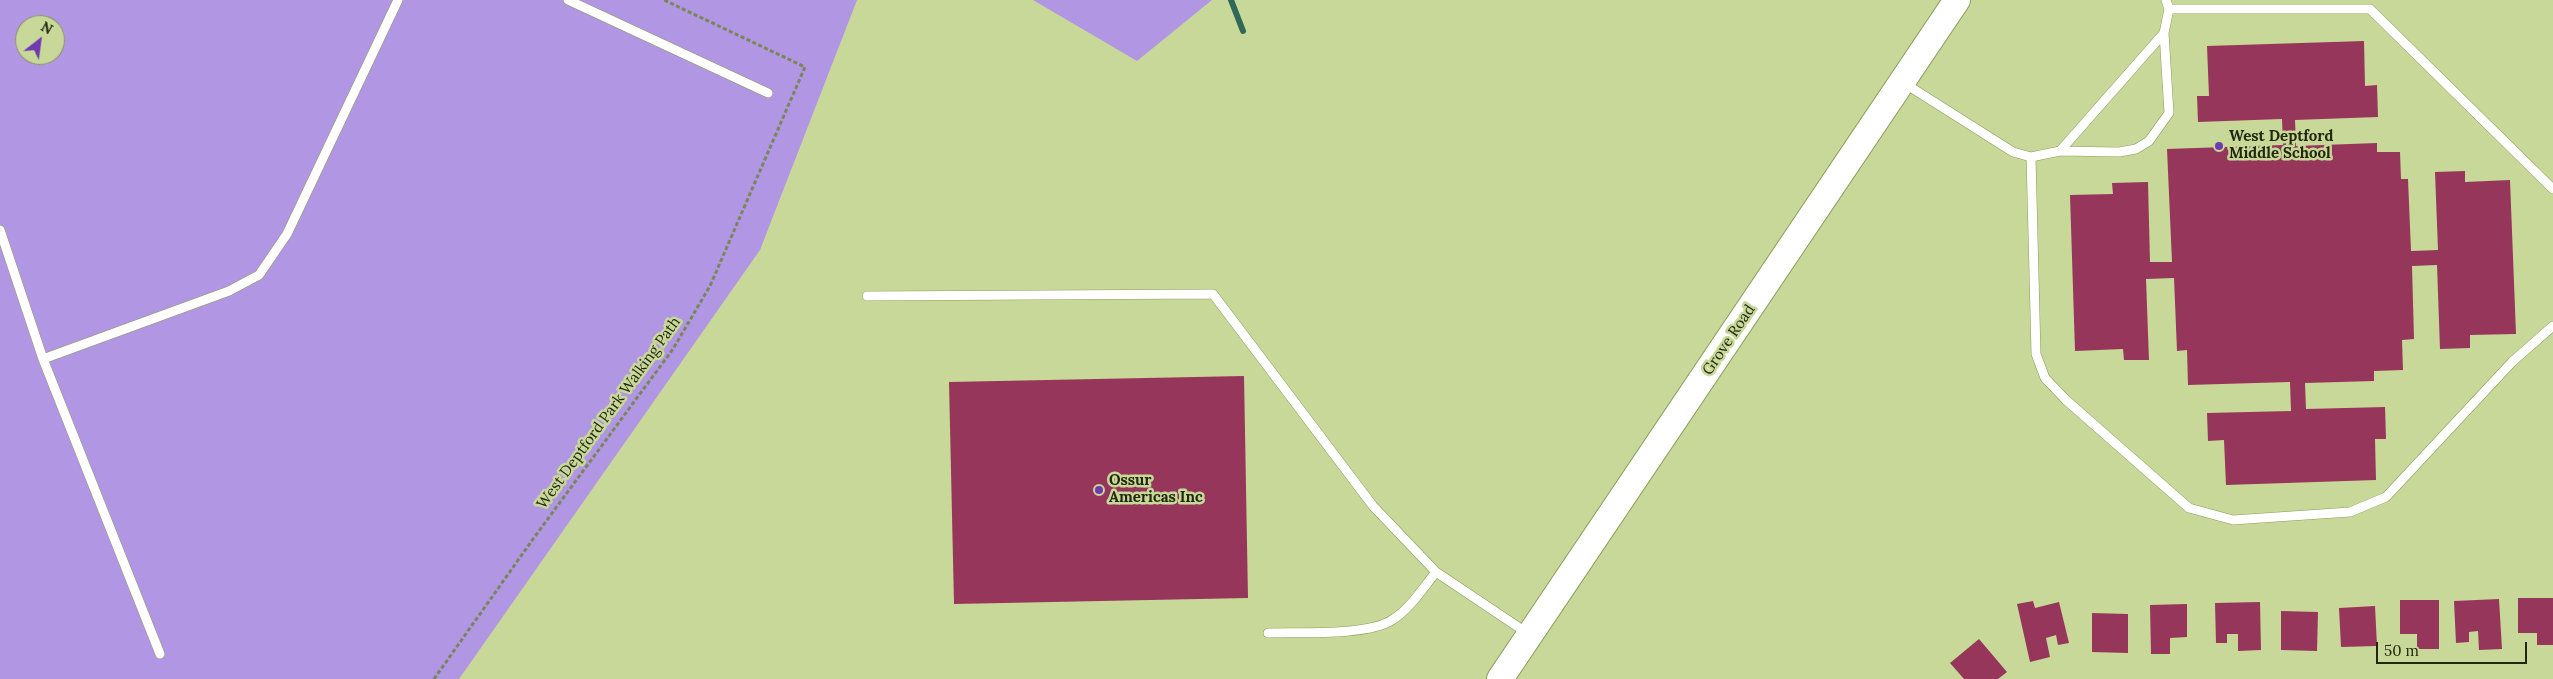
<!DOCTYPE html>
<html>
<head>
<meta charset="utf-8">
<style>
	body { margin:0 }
	#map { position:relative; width:2553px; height:679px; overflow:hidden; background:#c8d898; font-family:Lora,serif }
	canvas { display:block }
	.north { position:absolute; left:15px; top:15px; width:50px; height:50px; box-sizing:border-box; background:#c8d898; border:1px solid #859160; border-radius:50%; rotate:30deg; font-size:14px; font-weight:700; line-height:20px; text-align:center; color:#21260d }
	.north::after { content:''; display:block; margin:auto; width:18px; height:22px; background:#6f3ab1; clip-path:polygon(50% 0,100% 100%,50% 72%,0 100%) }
	.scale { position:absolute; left:2376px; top:642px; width:151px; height:22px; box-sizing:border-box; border:2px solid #21260d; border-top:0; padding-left:6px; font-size:15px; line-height:18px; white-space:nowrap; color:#21260d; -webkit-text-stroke:4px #c8d898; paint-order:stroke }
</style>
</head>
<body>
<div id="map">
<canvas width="2553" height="679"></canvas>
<div class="north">N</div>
<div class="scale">50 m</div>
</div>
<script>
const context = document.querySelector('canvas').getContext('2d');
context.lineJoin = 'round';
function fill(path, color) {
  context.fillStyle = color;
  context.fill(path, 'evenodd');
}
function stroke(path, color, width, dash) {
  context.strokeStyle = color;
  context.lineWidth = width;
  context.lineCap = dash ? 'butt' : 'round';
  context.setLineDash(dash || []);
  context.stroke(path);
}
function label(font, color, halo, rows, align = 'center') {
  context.font = font + ' Lora,serif';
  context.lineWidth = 5;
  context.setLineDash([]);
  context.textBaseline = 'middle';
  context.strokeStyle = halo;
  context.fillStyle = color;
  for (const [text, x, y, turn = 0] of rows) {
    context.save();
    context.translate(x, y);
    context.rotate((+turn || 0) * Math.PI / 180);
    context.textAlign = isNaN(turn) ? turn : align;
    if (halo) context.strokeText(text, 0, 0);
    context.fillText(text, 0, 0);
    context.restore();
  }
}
fill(new Path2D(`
	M0,0H857L760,250L459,679H0ZM25,25H55V55H25Z
	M1033,0H1212L1137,61Z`), '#b196e4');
stroke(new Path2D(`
	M1231,0L1243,31`), '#306958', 6);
fill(new Path2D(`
	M2364,41L2365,86L2377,85L2378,117L2295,120L2296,146L2377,143V152H2400L2401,179H2408L2411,251L2438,250L2435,172L2465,171V182L2510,180L2516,334L2470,335V348L2440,349L2437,265L2412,266L2414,339L2402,340L2403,370L2374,371V381L2305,383L2306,409L2385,407L2386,439H2375L2376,480L2226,485L2224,440L2208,441L2207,413L2291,411L2290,382L2188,385L2187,350L2177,351L2174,278L2146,279L2149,360H2124L2123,349L2075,351L2070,195L2113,194L2112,183L2148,182L2150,262H2172L2167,149L2283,145L2282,119L2198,122L2197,96H2209L2207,46Z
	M1244,376L1248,598L954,604L949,382Z
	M2518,598H2553V645H2537V633H2518Z
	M2499,599L2502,649L2479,650L2478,631L2469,632V642L2456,643L2454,601Z
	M2400,600H2439V649H2417V634H2400Z
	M2033,601L2035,608L2059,602L2069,643L2058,645L2056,635L2046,638L2050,657L2030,662L2017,604Z
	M2260,602L2261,650L2238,651V634H2227V643H2216L2215,603Z
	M2187,604V637L2170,638V654H2151L2150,605Z
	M2375,606L2377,646L2341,647L2339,608Z
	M2281,611L2318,612L2317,651L2281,650Z
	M2092,613L2128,614V653L2092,652Z
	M1979,639L2007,672L1998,679H1964L1950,663Z`), '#97365b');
const lane = new Path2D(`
	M568,0L768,93
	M2166,0L2169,9H2370L2553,189
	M2169,9L2164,33L2060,151L2031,157L2036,354L2045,378L2066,400L2189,508L2233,520L2350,512L2386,497L2512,362L2553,326
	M1904,83L2013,152L2031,157
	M2060,151L2119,152L2136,149L2149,141L2169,113L2164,33
	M0,230L43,359L229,291L259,275L287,234L398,0
	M867,296L1213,294L1373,506L1436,572L1527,633
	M43,359L160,654
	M1268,633C1300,632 1367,636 1392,620C1410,609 1423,588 1436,572`);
const secondary = new Path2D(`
	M1500,679L1957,0`);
stroke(lane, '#8c9b5d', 10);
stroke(secondary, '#8c9b5d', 28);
stroke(new Path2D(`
	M434,679L533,539L673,349L710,286L805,67L664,0`), '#7b8658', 3, [4, 2.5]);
stroke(lane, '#fff', 9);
stroke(secondary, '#fff', 26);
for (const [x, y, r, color] of [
	[2219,146,5,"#6f3ab1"],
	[1099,490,5,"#6f3ab1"]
]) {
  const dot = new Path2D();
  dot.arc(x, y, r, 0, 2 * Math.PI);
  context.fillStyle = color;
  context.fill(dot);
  stroke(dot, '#c8d898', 2);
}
label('bold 15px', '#21260d', '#c8d898', [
	["West Deptford",2229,137],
	["Middle School",2229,154],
	["Ossur",1109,481],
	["Americas Inc",1109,498]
], 'left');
label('15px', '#21260d', '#c8d898', [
	["Grove Road",1729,340,-56],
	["West Deptford Park Walking Path",609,413,-54]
]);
</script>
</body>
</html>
